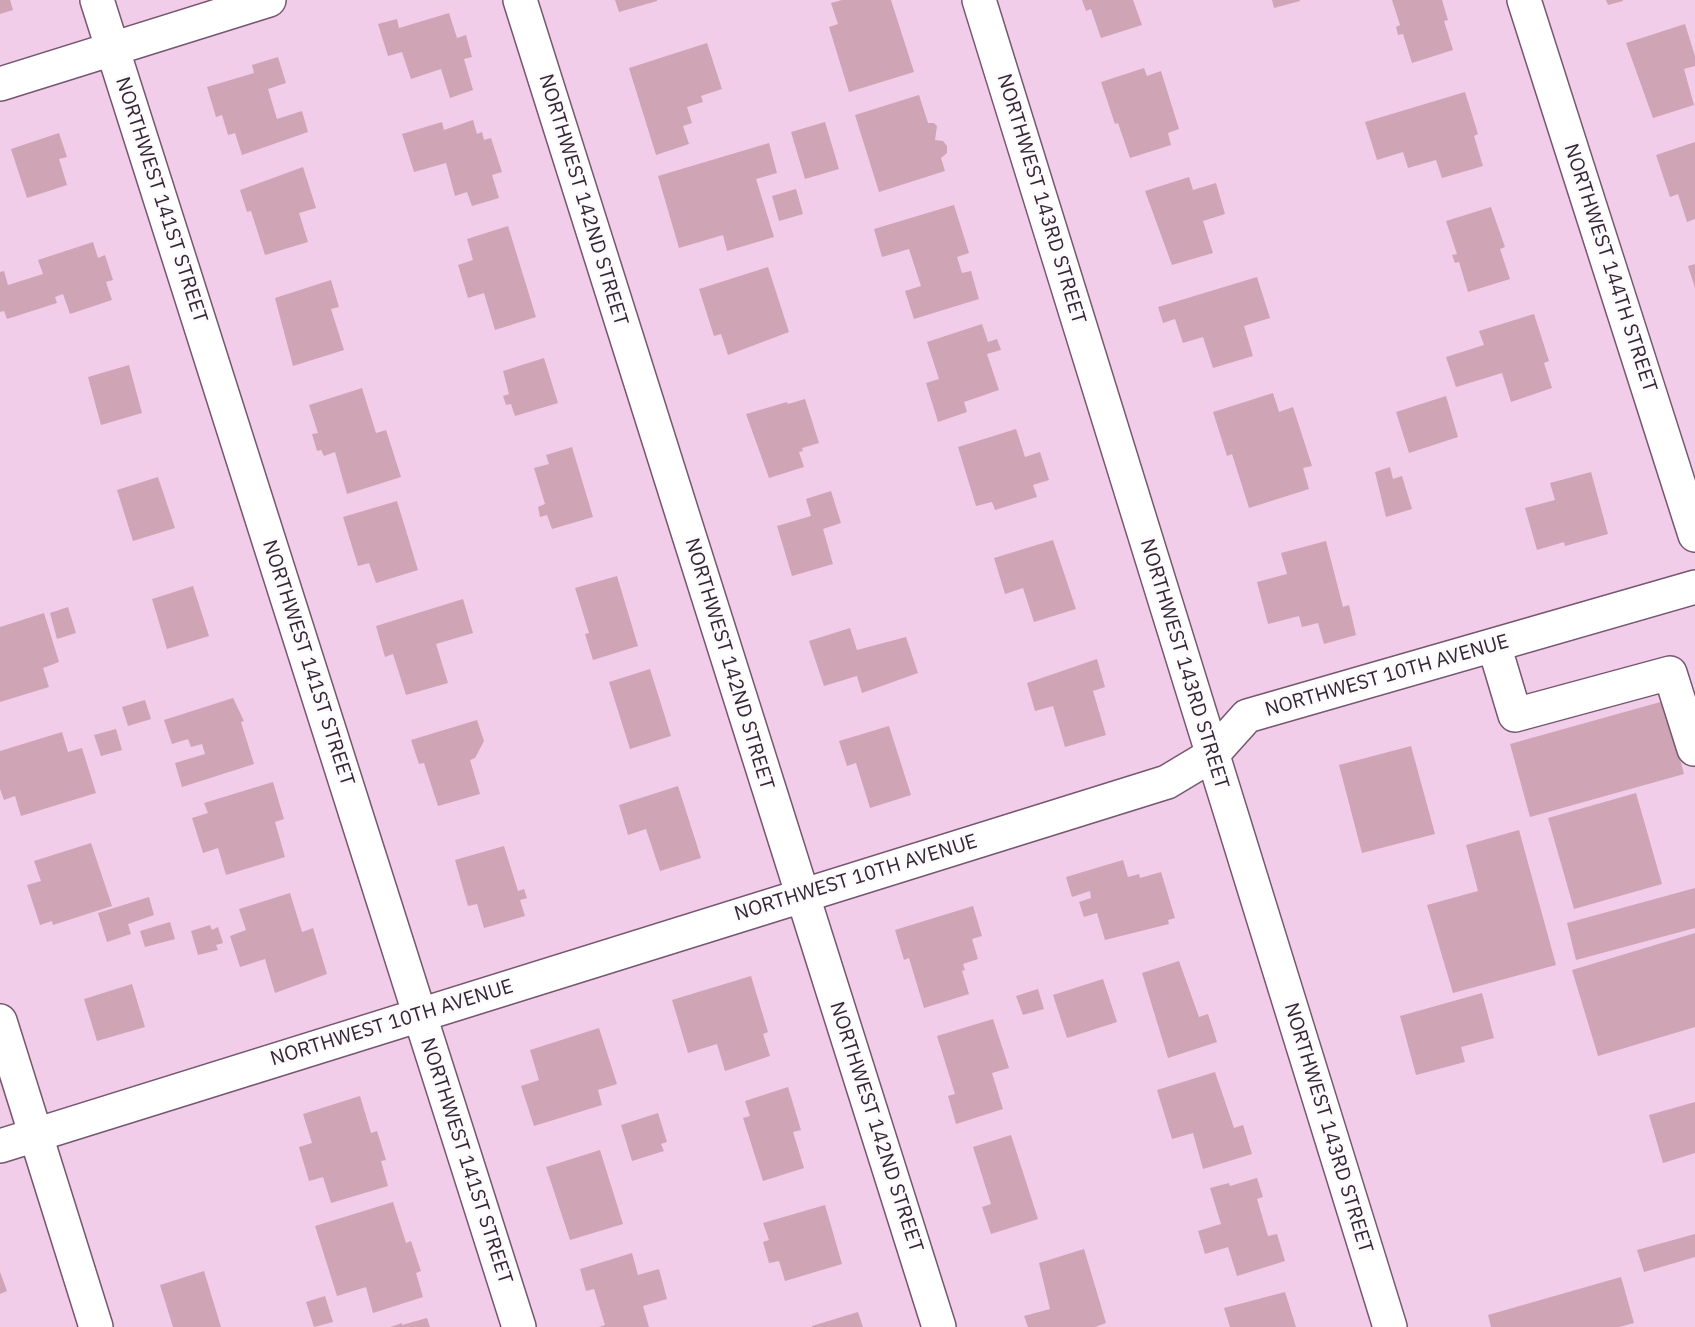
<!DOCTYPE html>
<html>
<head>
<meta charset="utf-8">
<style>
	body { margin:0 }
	canvas { display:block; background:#f1cde9 }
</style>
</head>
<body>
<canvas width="1695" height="1327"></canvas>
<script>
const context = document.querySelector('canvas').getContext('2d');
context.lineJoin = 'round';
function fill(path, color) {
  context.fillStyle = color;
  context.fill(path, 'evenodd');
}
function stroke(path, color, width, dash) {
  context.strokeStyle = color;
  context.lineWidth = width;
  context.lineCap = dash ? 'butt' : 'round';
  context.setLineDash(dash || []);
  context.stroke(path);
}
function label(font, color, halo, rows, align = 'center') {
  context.font = font + ' "IBM Plex Sans",sans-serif';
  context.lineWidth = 5;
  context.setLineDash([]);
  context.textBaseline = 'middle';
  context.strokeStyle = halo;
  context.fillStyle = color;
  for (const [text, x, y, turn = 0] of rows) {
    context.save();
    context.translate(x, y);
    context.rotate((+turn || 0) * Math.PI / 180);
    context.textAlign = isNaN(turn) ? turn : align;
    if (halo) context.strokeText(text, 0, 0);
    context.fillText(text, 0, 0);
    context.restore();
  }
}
fill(new Path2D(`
	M0,0H10L13,10L0,14Z
	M615,0H657V1L619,12Z
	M842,0H891L914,72L849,92L829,27L838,24L831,3Z
	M1082,0H1133L1142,25L1101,38L1091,9L1086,11Z
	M1272,0H1300V1L1274,8Z
	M1392,0H1442L1448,20L1444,21L1453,50L1412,63L1403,34L1398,35L1396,27L1400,25Z
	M1606,0H1623V1L1608,5Z
	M449,13L457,38L466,35L472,57L464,59L473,90L450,98L441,69L411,79L402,52L388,56L378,24L397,19L399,28Z
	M1685,24L1695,56V66L1684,69L1694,105L1653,118L1626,43Z
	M707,43L722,89L701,96L703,102L687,107L692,123L683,126L689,144L656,155L629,68Z
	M278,57L286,83L268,89L277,119L302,111L308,132L242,155L235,133L228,135L222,115L216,117L207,87L254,73L252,65Z
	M1144,68L1147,76L1161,71L1179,129L1168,133L1171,145L1130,158L1118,123L1115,124L1101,82Z
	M1465,92L1478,134L1474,136L1483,166L1442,178L1436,160L1408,168L1403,152L1377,160L1365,122Z
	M919,95L928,123H934L937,126L935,140L943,141L947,146V153L941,158L945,171L879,192L855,115Z
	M473,120L477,134L482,132L484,140L491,138L502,172L492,175L499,198L472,206L467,192L455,196L446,163L414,172L402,134L442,122L444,130Z
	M825,122L839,169L805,179L791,132Z
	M59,133L67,157L59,159L67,185L27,198L11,149Z
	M1695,142V219L1687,222L1678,194L1670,197L1656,155Z
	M769,143L777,173L756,179L774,237L727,251L723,235L679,248L658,176Z
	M303,167L316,208L299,213L308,242L265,255L251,211L247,212L240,190Z
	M1189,177L1193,190L1216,183L1225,214L1203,221L1213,253L1172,265L1145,191Z
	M796,189L803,214L779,221L772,196Z
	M954,205L969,253L957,257L962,273L971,271L979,299L914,319L905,291L921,286L909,249L882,257L874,229Z
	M1491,207L1505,247L1500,249L1510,279L1468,292L1459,262L1455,263L1452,255L1457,254L1446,221Z
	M508,226L536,317L495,330L484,293L468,298L458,265L473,260L467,239Z
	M93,242L98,258L105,255L113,280L106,282L112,300L70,314L63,294L55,297L57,303L7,319L4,311L0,312V272L4,271L8,285L43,274L38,260Z
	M1695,264V288L1688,266Z
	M768,267L789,332L728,355L721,334L714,336L699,289Z
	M1257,277L1270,318L1244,326L1253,356L1213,368L1203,337L1183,343L1175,319L1163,323L1158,307Z
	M331,280L339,307L331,309L344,350L293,366L275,298Z
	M1534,314L1549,361L1544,363L1552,388L1511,402L1502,373L1456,387L1446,357L1484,345L1479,331Z
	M982,324L988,342L997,339L1001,350L987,354L999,390L964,402L967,412L938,422L926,383L939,379L927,342Z
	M544,358L558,403L515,416L511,404L506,405L503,396L509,394L503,371Z
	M129,365L142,413L101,425L88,377Z
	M362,388L376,433L386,430L401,477L347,494L335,452L324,456L321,450L317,451L312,434L318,433L309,405Z
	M1273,393L1279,412L1293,407L1312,466L1303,468L1309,489L1249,508L1232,454L1227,456L1213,412Z
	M1446,396L1458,437L1409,453L1396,412Z
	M805,399L819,443L802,448L803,451L799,452L804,467L769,478L746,414L787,402L788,404Z
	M1016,429L1025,457L1040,452L1049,480L1033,485L1037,497L995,510L992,502L976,506L958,447Z
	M572,447L593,517L552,529L547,515L540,517L538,507L545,504L534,468L549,464L546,455Z
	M1390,467L1393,479L1402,476L1412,509L1386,517L1375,472Z
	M1591,472L1608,534L1565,546L1564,542L1537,550L1525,508L1555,500L1550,483Z
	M158,477L175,528L133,541L117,490Z
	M831,491L841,523L823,529L833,564L792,576L777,526L811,516L806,499Z
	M397,501L418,570L376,583L369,563L358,566L343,517Z
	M1053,540L1076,609L1034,622L1023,588L1005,594L994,558Z
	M1326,541L1343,607L1349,605L1356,635L1324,644L1318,623L1302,627L1299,616L1268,624L1257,582L1287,574L1281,553Z
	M617,576L638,646L593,660L585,634L589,633L575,588Z
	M193,586L209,636L167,649L152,599Z
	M463,599L473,633L436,644L448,683L406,695L393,654L385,657L376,626Z
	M68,607L76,633L57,639L50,613Z
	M44,613L59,662L43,668L49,687L0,702V627Z
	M850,628L857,650L906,637L918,673L862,693L857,676L824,686L809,641Z
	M1097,659L1105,687L1093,691L1106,735L1065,747L1053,706L1035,711L1027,683Z
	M650,669L671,736L630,749L609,682Z
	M233,698L244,721L241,722L254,764L182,787L175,763L205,754L202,744L191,747L188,739L172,744L164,720Z
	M145,700L151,719L128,726L122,707Z
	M1664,701L1684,774L1530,817L1510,744Z
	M477,720L484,741L475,758L470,760L480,794L438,806L424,763L419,764L411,740Z
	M889,726L911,795L870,808L856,763L847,766L839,741Z
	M116,729L122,750L101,756L94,735Z
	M62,732L68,752L82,748L96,793L21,816L15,796L4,800L0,789V751Z
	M1411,746L1435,834L1362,853L1339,765Z
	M273,782L284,819L275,822L285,857L226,875L218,848L203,853L192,818L208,813L204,803Z
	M678,786L701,858L660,871L646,829L628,835L619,805Z
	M1636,793L1662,884L1574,909L1548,818Z
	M1519,830L1556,965L1453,993L1427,905L1478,891L1466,845Z
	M91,843L112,906L53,925L52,921L40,925L27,885L41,881L34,861Z
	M504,846L518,891L524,889L527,898L520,900L525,916L484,928L477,904L468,906L455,860Z
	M1123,860L1128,877L1139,874L1140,878L1161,872L1175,918L1168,920L1169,924L1105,940L1097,913L1084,917L1079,902L1091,898L1090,891L1072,897L1066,877Z
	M1695,888V928L1576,960L1567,923Z
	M290,893L302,932L313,928L327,974L275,993L265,959L240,967L230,936L246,930L239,909Z
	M149,897L154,915L128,924L131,934L107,942L98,913Z
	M973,906L982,936L972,939L978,959L963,964L965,970L962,971L969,994L924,1008L909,958L904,960L895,930Z
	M170,922L175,939L145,947L140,931Z
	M210,925L212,930L218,927L223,943L216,945L218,950L198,955L191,931Z
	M1695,933V1027L1598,1056L1572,970Z
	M1179,961L1199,1017L1208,1014L1217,1042L1168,1058L1142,973Z
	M751,976L768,1032L763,1034L770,1056L725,1071L717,1044L688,1053L672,1000Z
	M1103,979L1117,1022L1067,1038L1053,995Z
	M132,984L145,1027L97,1041L84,999Z
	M1038,989L1044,1009L1023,1015L1016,996Z
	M1482,993L1494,1038L1461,1047L1465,1062L1416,1075L1400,1016Z
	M993,1019L1009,1068L992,1073L1003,1109L956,1124L948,1096L955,1094L937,1036Z
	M599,1028L617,1084L598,1090L602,1105L534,1126L521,1086L539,1080L530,1050Z
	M1215,1072L1234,1128L1243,1125L1252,1154L1203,1169L1193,1133L1172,1139L1157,1090Z
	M788,1087L801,1130L793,1132L804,1168L763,1181L743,1118L750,1116L745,1101Z
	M360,1096L371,1133L377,1131L386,1160L381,1161L388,1186L331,1203L323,1177L309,1181L299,1147L312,1143L303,1114Z
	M1695,1102V1153L1663,1163L1649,1115Z
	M658,1113L667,1142L661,1144L664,1151L632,1161L621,1125Z
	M1011,1135L1038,1219L991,1234L982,1207L991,1204L973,1147Z
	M600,1150L623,1224L570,1240L546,1167Z
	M1257,1178L1263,1197L1257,1199L1268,1236L1277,1234L1285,1261L1237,1276L1228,1247L1205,1254L1198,1231L1221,1224L1210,1188L1229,1183L1230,1186Z
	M393,1202L406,1243L411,1241L421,1271L416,1273L423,1297L373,1313L366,1287L337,1296L315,1226Z
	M825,1205L842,1264L785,1281L779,1261L769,1263L763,1242L769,1240L763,1223Z
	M1695,1234V1257L1644,1272L1637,1250Z
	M1084,1249L1106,1323L1095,1327H1028L1024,1316L1050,1309L1039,1263Z
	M632,1253L638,1275L659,1269L667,1299L643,1306L649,1327H599L605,1325L594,1289L586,1291L580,1269Z
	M204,1271L221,1327H173L160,1285Z
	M0,1272L7,1291L0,1294Z
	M1621,1277L1634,1323L1619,1327H1491L1488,1315Z
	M1285,1292L1296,1327H1230L1224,1308Z
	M325,1296L333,1322L314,1327L306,1302Z
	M858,1312L863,1327H812V1326Z
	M427,1318L430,1327H390L402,1323V1325Z`), '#cfa4b5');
const minor = new Path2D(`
	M97,0L519,1327
	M520,0L939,1327
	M979,0L1390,1327
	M1524,0L1695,535
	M0,84L269,0
	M1494,645L1515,715L1670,673L1694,749
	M0,1021L96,1327
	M0,1146L1167,782L1212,755L1247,716L1695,587`);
stroke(minor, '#75576f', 36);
stroke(minor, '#fff', 33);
label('20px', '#342732', '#fdfafd', [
	["NORTHWEST 143RD STREET",1041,199,73],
	["NORTHWEST 141ST STREET",161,200,72],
	["NORTHWEST 142ND STREET",583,200,73],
	["NORTHWEST 144TH STREET",1610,268,72],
	["NORTHWEST 141ST STREET",308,663,72],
	["NORTHWEST 142ND STREET",729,664,73],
	["NORTHWEST 143RD STREET",1184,664,73],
	["NORTHWEST 10TH AVENUE",1387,676,-16],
	["NORTHWEST 10TH AVENUE",856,878,-17],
	["NORTHWEST 10TH AVENUE",392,1023,-17],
	["NORTHWEST 142ND STREET",876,1127,72],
	["NORTHWEST 143RD STREET",1328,1128,73],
	["NORTHWEST 141ST STREET",466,1161,72]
]);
</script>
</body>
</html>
